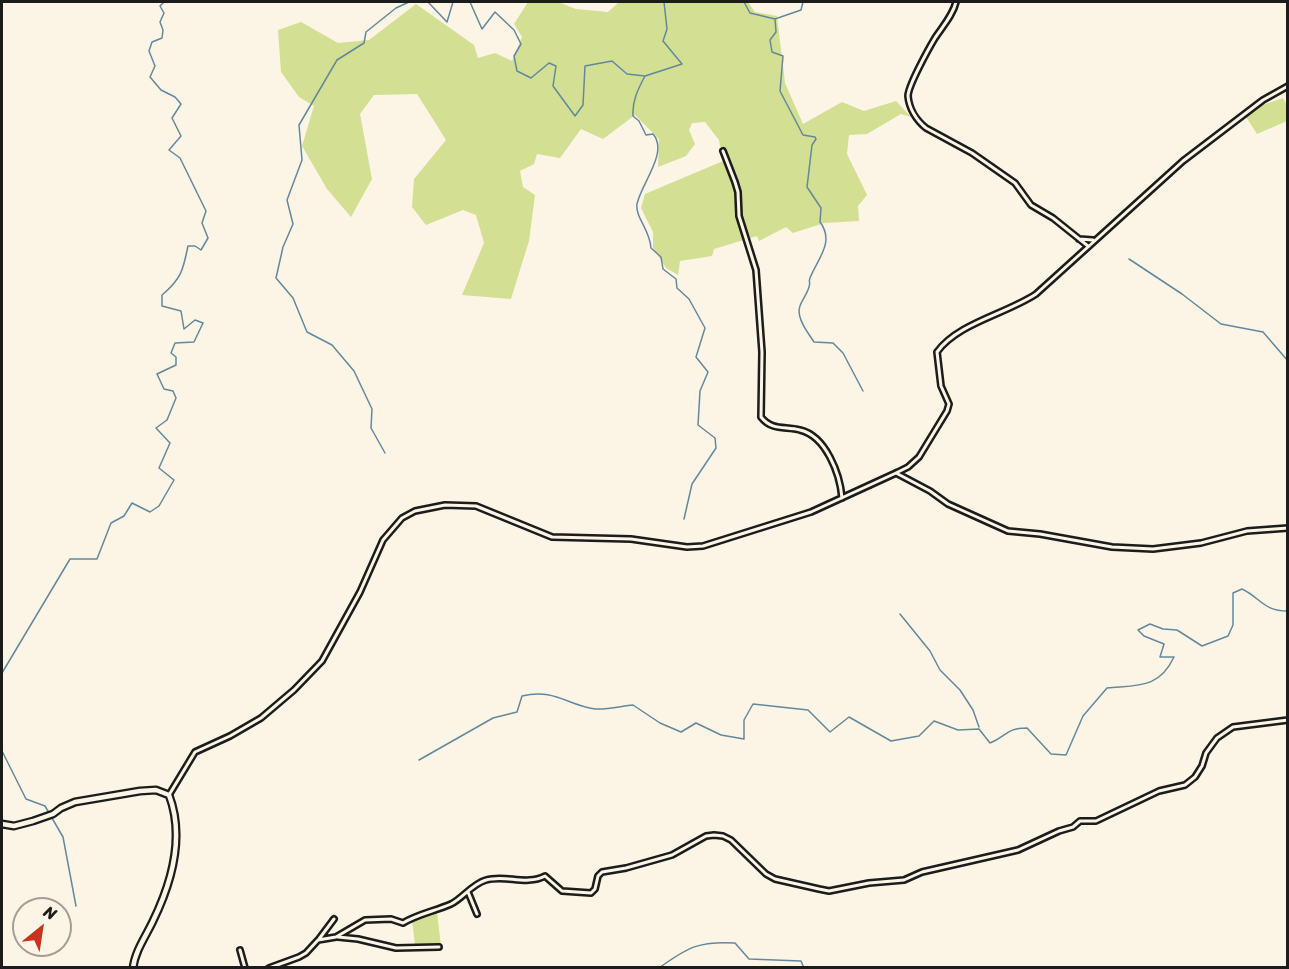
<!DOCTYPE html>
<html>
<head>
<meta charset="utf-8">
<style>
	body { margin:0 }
	#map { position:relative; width:1289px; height:969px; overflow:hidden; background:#fcf5e5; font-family:Sriracha,sans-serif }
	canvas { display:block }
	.frame { position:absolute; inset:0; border:3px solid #1c1c1c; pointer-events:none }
	.north { position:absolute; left:12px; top:897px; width:60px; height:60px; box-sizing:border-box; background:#fcf5e5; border:2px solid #a29e95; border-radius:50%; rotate:30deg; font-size:16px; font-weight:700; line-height:24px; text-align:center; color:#1c1c1c }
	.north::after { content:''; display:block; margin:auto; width:21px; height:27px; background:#c8321e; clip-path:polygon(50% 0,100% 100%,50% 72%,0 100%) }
</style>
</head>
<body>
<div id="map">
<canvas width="1289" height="969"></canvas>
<div class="frame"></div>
<div class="north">N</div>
</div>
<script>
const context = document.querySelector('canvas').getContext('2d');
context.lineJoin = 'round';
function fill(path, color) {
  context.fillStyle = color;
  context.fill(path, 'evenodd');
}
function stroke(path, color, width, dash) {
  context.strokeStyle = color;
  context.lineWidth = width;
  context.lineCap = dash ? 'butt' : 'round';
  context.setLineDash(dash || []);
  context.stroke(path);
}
fill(new Path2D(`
	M528,2H558L576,9L608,12L619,2H748L755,12L777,16L785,83L803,124L842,102L864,111L896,101L911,117L901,114L867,134L849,135L847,154L867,195L858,206L859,221L824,223L793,233L786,227L759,241L757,236L714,249L712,256L680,261L678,275L666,268L653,248V232L641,208L645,194L723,161L719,140L705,122L692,123L689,130L695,144L686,156L658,167L659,139L635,115L603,139L581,129L560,158L537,154L534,164L520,171L523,187L535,195L529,241L511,299L462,295L484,243L476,215L463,210L426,225L412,207L414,179L446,140L417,94L374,95L360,114L372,179L351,217L327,189L302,146L314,106L299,97L281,72L278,30L301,22L338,43L369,40L416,4L474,45L478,58L495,53L512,61L522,37L514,24Z
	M1283,98L1287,106V121L1257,134L1246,117L1260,106Z
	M437,912L441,946L415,945L412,920Z`), '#d3df92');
stroke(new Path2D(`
	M428,2L447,22L453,2
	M470,2L482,29L495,12L514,30L521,44L514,56L517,71L531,78L549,63L556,66L553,86L575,116L583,105L585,66L612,61L627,74L645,76L682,64L663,41L667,29L664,2
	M744,2L750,13L775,19L801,10L803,2
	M775,19L776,32L770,40L772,52L783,56L780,91L803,135L815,137L816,139L812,145L807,187L821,208L820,222C835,242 818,258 810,278C808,284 811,280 809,287C806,298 796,305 800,317C802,326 809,334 814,342L833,343L843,353L863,391
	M645,76C638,89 632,101 633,116L639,121L646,135L653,134C669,152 641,184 637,204C635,217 650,230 651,248L661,257L663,269L676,279L677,288L689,299L705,328L696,357L708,372L700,391L698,425L715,438L716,448L692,484L684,519
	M1129,259L1182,294L1221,324L1263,332L1288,361
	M385,453L371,428L372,409L354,371L332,345L307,332L293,298L276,278L283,247L293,224L287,200L302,160L299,125L337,60L364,43L366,32L396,8L409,2
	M900,614L930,651L940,670L960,690L973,710L979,727
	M2,673L70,559H97L111,523L124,516L132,503L150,512L159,506L174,480L159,468L170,443L156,428L167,420L176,398L173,391L164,389L157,374L176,365V357L171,353L175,343L194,342L203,323L195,320L184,329L181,311L162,306V295C181,279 183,271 188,246H195L201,250L208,238L202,223L206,211L180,158L169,150L181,136L172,118L181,104L175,97L161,90L150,77L155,66L149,51L152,42L162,38L163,30L160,22L164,13L160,6L164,2
	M2,751L26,799L45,806L63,837L76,906
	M419,760L493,718L517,712L522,696C554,688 567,705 595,709C607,710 622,706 633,705L660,723L681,732L696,723L721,735L744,739V720L753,704L808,710L830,732L849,717L891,741L919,736L934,721L958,730L979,729L990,743C1007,736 1006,728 1027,728L1051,754L1066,755L1083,716L1107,688C1137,685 1159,689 1174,657H1160L1164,644L1144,636L1138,630L1150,624L1163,629L1177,630L1202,646L1228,636L1233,625V593L1242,589C1261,598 1263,611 1288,611
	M659,968C688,947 699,941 735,943L749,959L801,961L804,968`), '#63889d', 1.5);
const minor = new Path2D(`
	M956,2C953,15 943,26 935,38C929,48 908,86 908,96C909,108 916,120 926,128L972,153L1015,183L1031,205L1053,218L1088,246
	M723,151L735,182L738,192L739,216L756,270L762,352L761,417C772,431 785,426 800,430C826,436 840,474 842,498
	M1079,239L1093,240
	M896,473L930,491L948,504L1008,531L1040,534L1112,547L1153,549L1201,543L1247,531L1288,528
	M169,795L195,752L230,736L261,718L294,690L322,661L360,592L383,540L402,518L415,511L445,505L476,506L552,537L631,539L687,547L703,546L811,512L896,473L908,467L919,457L947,411L949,404L941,386L937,352C958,323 1006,314 1036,294L1183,161L1263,100L1288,86
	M468,892L477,914
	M338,937L358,939L396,948L439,947
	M319,939L334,919
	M240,950L245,968
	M269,968L299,957L306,953L318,940L336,937L365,920L391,919L403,923C418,914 435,911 451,904C463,898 472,884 486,880C505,874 526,886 545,876L562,891L591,893L595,889L598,876L602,872L626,868L672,855L706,836L714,835L723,836L731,840L766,874L775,879L819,889L829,891L869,883L904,880L922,872L1018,850L1059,831L1073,827L1080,821H1096L1159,791L1185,785L1195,777L1202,766L1206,753L1217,738L1233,727L1288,720`);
const major = new Path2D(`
	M2,824L14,826L33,821L53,814L61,808L75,802L140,791L156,790L169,795C185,837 172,882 153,921C146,936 135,951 133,968`);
stroke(minor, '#1c1c1c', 8);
stroke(major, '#1c1c1c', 9);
stroke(minor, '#fcf5e5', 3);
stroke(major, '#fcf5e5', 4.5);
</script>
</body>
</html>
